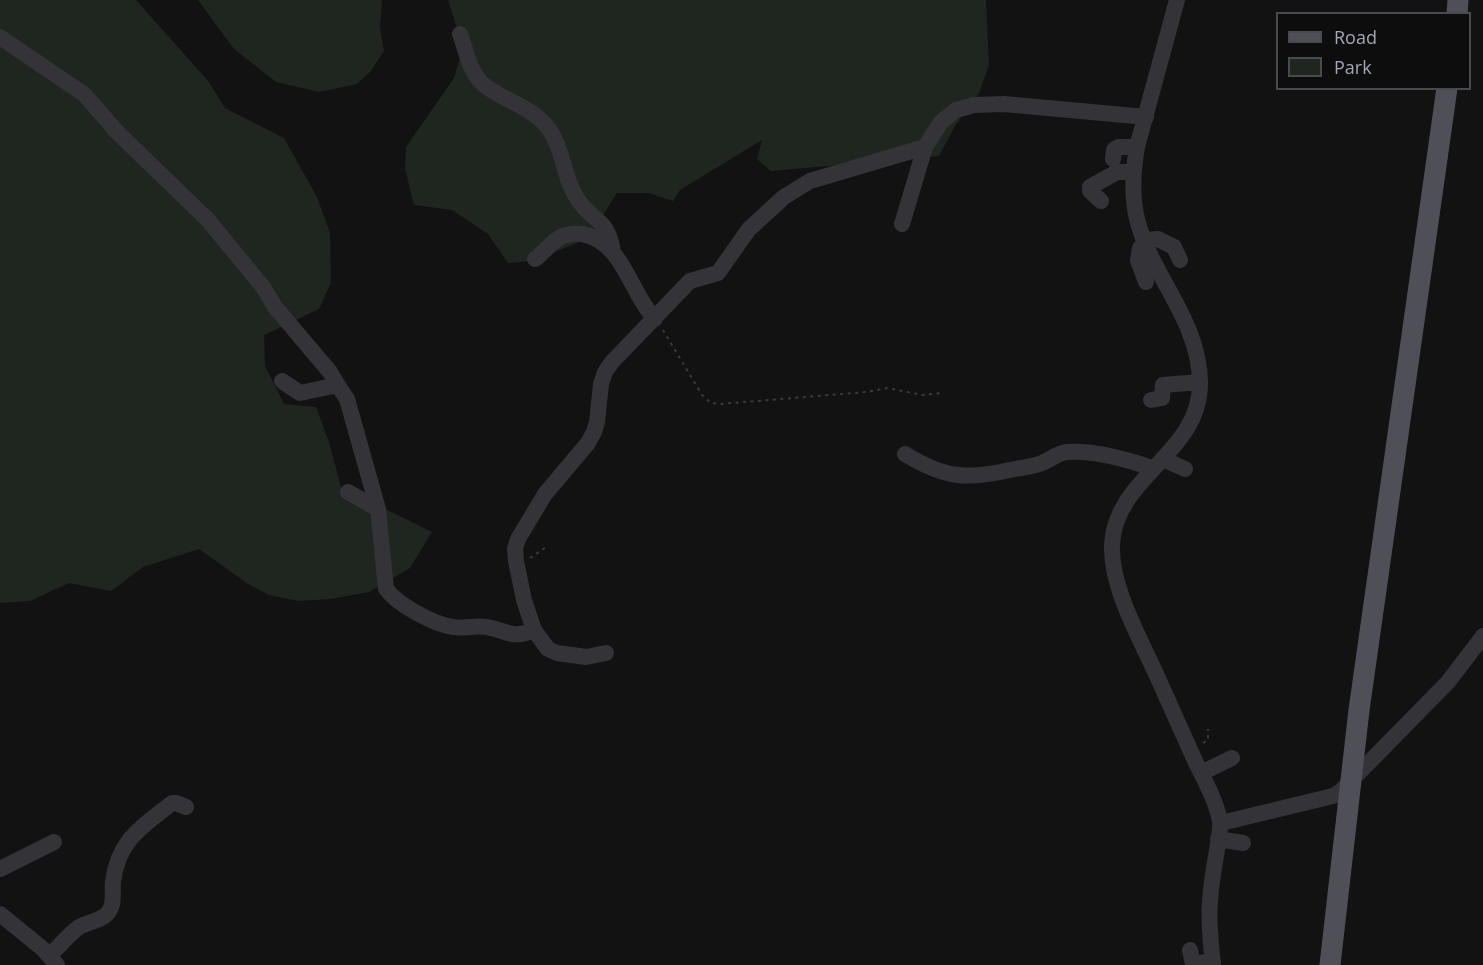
<!DOCTYPE html>
<html>
<head>
<meta charset="utf-8">
<style>
	body { margin:0 }
	#map { position:relative; width:1483px; height:965px; overflow:hidden; background:#121213; font-family:"Open Sans",sans-serif }
	canvas { display:block }
	.legend { position:absolute; left:1276px; top:12px; width:195px; height:78px; box-sizing:border-box; background:#0d0d0e; border:2px solid #494a50; margin:0; padding:8px 10px; list-style:none; font-size:18px; color:#a3a6b4 }
	.legend li { display:flex; align-items:center; gap:12px; height:30px }
	.legend b { width:30px; border:2px solid #494a50 }
</style>
</head>
<body>
<div id="map">
<canvas width="1483" height="965"></canvas>
<ul class="legend">
<li><b style="height:8px;background:#4f5057"></b>Road</li>
<li><b style="height:16px;background:#1e261f"></b>Park</li>
</ul>
</div>
<script>
const context = document.querySelector('canvas').getContext('2d');
context.lineJoin = 'round';
function fill(path, color) {
  context.fillStyle = color;
  context.fill(path, 'evenodd');
}
function stroke(path, color, width, dash) {
  context.strokeStyle = color;
  context.lineWidth = width;
  context.lineCap = dash ? 'butt' : 'round';
  context.setLineDash(dash || []);
  context.stroke(path);
}
fill(new Path2D(`
	M0,0H136L209,82L225,108L284,138L317,197L330,233L331,283L319,309L264,335L265,366L284,404L316,407L329,442L341,487L432,532L410,568L369,592L331,599L298,601L269,595L248,584L199,549L143,567L111,591L69,583L30,601L0,603Z
	M198,0H382L380,27L384,51L371,71L357,84L319,92L276,82L234,49Z
	M448,0H986L989,65L979,93L955,126L939,156L771,171L757,159L762,140L680,190L673,201L649,193H617L589,238L533,261L508,263L488,234L452,210L414,205L405,169L406,147L454,78L463,47Z`), '#1e261f');
stroke(new Path2D(`
	M663,330L702,395L711,403L720,404L866,392L888,388L922,395L942,393
	M530,558L545,548
	M1203,743L1208,740V729`), '#393a3f', 2, [3, 4.5]);
stroke(new Path2D(`
	M1177,0L1137,147C1133,171 1131,195 1137,219C1151,276 1199,319 1200,382C1201,454 1116,475 1112,544C1110,587 1140,638 1157,676C1170,705 1183,734 1196,763C1205,781 1216,801 1220,821C1221,828 1219,836 1218,844C1215,863 1211,882 1210,902C1208,923 1211,944 1213,965
	M460,34C466,50 470,73 483,84C504,102 534,106 551,132C564,153 564,180 578,200C595,224 608,218 613,252
	M0,37L85,95L117,132L208,220L263,287L275,307L330,372L339,387
	M1113,159L1114,150L1118,147H1137
	M1101,201L1090,191V187L1117,172H1133
	M902,224L925,147
	M1145,240L1158,239L1174,247L1180,260
	M535,259C543,253 551,243 559,238C565,234 575,233 582,234C623,241 630,293 655,319
	M1146,282L1138,260L1140,248L1147,245
	M282,381L300,393L333,386L339,387L347,399L378,509L386,589C398,605 433,624 453,627C464,629 475,625 486,627C508,630 510,640 534,630
	M1151,400L1162,398L1163,385L1200,382
	M905,454C944,478 966,480 1010,470C1020,468 1032,467 1042,463C1050,460 1057,453 1067,452C1095,450 1126,459 1152,468
	M1163,459L1185,469
	M348,492L378,509
	M606,653L586,657L557,653L548,649L534,630L524,600L516,561L515,549L518,539L545,494L588,443L594,432L597,422L601,384L605,372L612,362L690,281L718,273L749,229L784,197L810,181L925,147L941,122L956,110L974,105L1004,104L1146,117
	M1201,773L1232,758
	M1221,823L1333,796L1341,791L1448,682L1483,636
	M1218,839L1243,843
	M0,869L54,842
	M0,914L43,949L57,965
	M1190,950L1193,964L1213,961
	M49,956C59,947 68,935 79,927C88,922 101,921 108,913C115,903 112,893 113,882C118,840 142,827 172,803H176L186,807`), '#333338', 16);
stroke(new Path2D(`
	M1457,14L1458,0
	M1330,965L1359,710L1447,88`), '#4f5057', 21);
</script>
</body>
</html>
